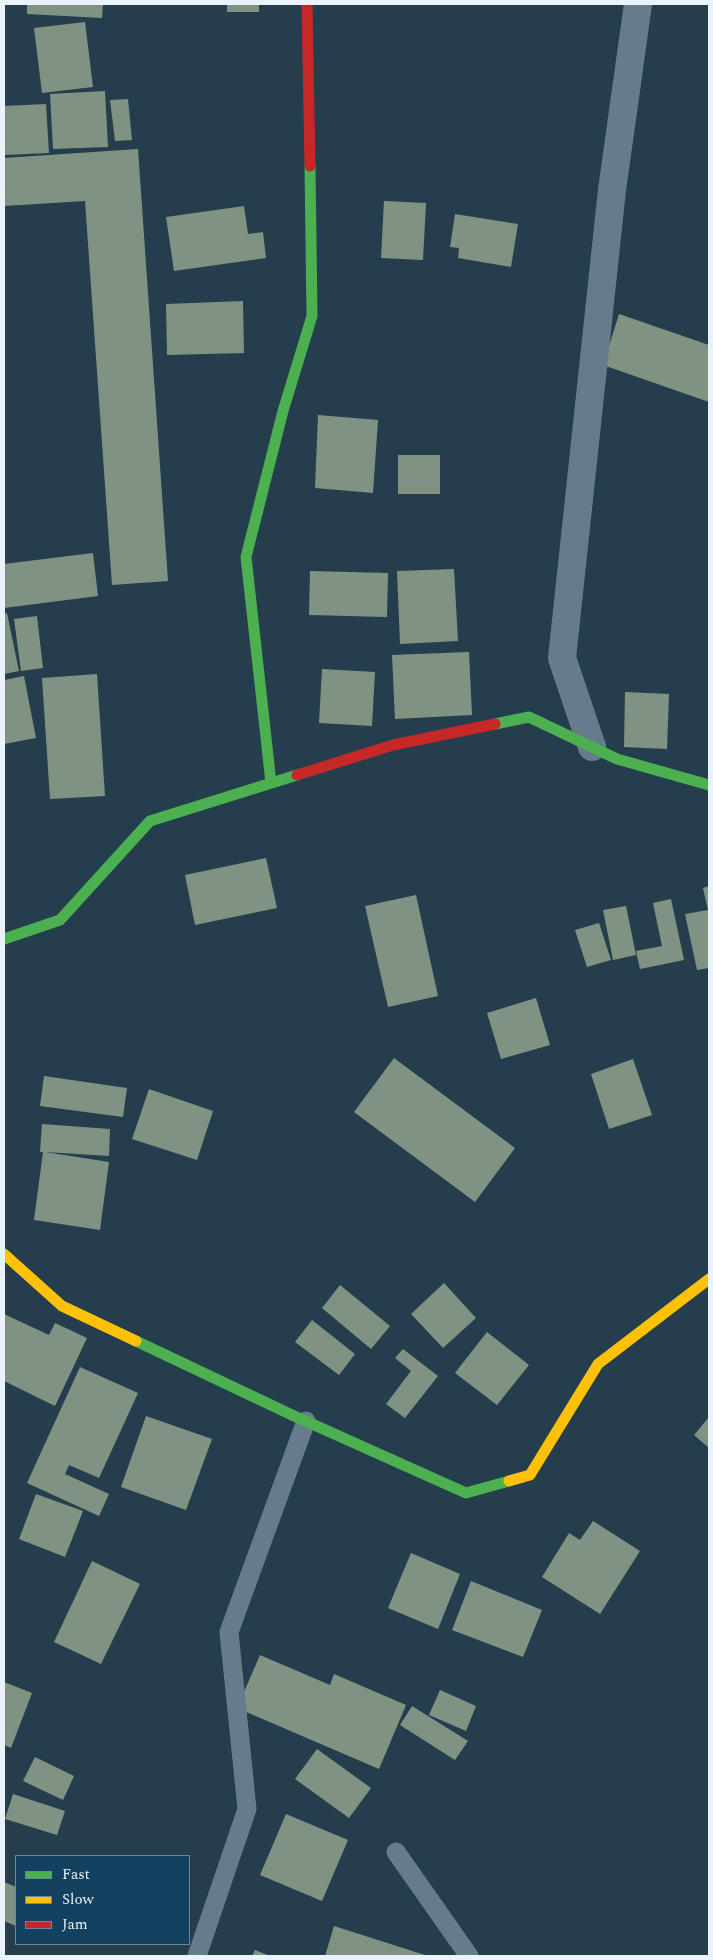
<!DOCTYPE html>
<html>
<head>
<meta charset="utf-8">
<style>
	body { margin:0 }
	#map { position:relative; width:713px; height:1960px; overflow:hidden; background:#253e4e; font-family:Spectral,serif }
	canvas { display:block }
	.frame { position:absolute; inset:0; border:5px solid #eaf3fb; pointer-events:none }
	.legend { position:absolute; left:15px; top:1855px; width:175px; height:90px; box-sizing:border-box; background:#14415f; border:1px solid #6a889d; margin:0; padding:6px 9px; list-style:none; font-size:15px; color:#eaf3fb }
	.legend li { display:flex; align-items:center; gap:10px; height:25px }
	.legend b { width:25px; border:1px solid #6a889d }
</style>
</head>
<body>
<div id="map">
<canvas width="713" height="1960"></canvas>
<div class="frame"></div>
<ul class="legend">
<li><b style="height:6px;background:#4caf50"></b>Fast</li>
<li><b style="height:6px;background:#ffc107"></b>Slow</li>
<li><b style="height:6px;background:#c62828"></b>Jam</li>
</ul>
</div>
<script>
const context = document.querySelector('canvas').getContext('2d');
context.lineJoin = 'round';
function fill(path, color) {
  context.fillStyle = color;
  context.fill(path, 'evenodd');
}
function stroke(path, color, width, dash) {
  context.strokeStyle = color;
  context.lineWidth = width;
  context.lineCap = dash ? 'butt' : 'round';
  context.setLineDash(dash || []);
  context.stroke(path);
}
fill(new Path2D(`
	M27,4H103L102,18L27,14Z
	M227,4H259V12H227Z
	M85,22L93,87L42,93L34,28Z
	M105,91L108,147L53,149L50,94Z
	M128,99L132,140L115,141L110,100Z
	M46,104L49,153L4,155V106Z
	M138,149L168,581L112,585L85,201L4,206V158Z
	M384,201L426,203L423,260L381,258Z
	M244,206L248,234L263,232L266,258L174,271L166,217Z
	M455,214L518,224L511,267L458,258L459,248L450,247Z
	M243,301L244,353L167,355L166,304Z
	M619,314L709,345V402L603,365Z
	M318,415L378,420L373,493L315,488Z
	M398,455H440V494H398Z
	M93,553L98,596L4,608V564Z
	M454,569L458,641L400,644L397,571Z
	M310,571L388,573L387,617L309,615Z
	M7,613L19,671L4,674V614Z
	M37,616L43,668L21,671L14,619Z
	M469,652L472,715L395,719L392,655Z
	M322,669L375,672L372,726L319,723Z
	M97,674L105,796L50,799L42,678Z
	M24,676L36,738L4,744V680Z
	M625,692L669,694L667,749L624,747Z
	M266,858L277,908L195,925L185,875Z
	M709,886V968L697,970L685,914L708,910L703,888Z
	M416,895L438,996L388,1007L365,906Z
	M671,899L684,960L640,969L636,951L662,946L653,903Z
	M626,906L636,955L613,960L603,910Z
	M599,923L611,960L587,967L575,930Z
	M536,998L550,1045L501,1059L487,1013Z
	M394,1058L515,1148L475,1202L354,1112Z
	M633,1059L652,1115L609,1129L591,1074Z
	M44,1076L127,1088L123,1117L40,1106Z
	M149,1089L213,1111L197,1160L132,1139Z
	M42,1124L110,1129L109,1156L45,1152L109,1162L100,1230L34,1220L43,1152H40Z
	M444,1283L476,1318L443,1348L411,1314Z
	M340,1285L390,1326L371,1349L322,1308Z
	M4,1314L49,1335L55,1323L87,1338L55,1406L4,1381Z
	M312,1320L355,1354L339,1375L295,1342Z
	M487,1332L529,1365L497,1405L455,1373Z
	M403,1349L438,1376L405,1418L386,1404L411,1371L395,1358Z
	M80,1367L138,1393L99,1478L69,1465L65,1474L109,1494L99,1516L27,1483Z
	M146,1416L212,1439L186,1510L121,1487Z
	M709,1417V1448L694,1435Z
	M36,1494L83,1511L65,1557L19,1539Z
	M593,1521L640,1551L600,1614L542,1577L569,1533L580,1540Z
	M411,1553L460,1574L438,1629L388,1608Z
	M92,1561L140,1584L101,1664L54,1642Z
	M471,1581L542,1610L523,1657L452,1630Z
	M260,1655L330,1685L334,1674L406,1705L379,1769L237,1708Z
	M4,1682L32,1693L11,1748L4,1745Z
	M440,1690L476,1706L466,1731L429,1715Z
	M412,1706L468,1741L455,1760L400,1725Z
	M317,1749L371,1788L349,1818L295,1779Z
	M35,1757L74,1776L63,1800L23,1781Z
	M13,1794L65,1811L57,1835L5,1819Z
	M286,1814L348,1840L322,1901L260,1875Z
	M4,1882L16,1887V1926L4,1921Z
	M334,1926L428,1956H325Z
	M255,1950L270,1956H252Z`), '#809383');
stroke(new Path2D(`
	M396,1852L469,1956
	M197,1956L247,1809L229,1632L306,1421`), '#667c8c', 19);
stroke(new Path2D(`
	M592,747L562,658L612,190L638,4`), '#667c8c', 28);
stroke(new Path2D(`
	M495,724L529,717L617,759L709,785
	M271,783L246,557L283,411L312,316L310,166
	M4,939L60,920L150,821L297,775
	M136,1341L292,1415L466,1493L509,1481`), '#4caf50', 11);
stroke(new Path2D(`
	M4,1254L62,1306L136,1341
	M509,1481L530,1475L598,1364L709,1279`), '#ffc107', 11);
stroke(new Path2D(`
	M307,4L310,166
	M297,775L393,745L495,724`), '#c62828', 11);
</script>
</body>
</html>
